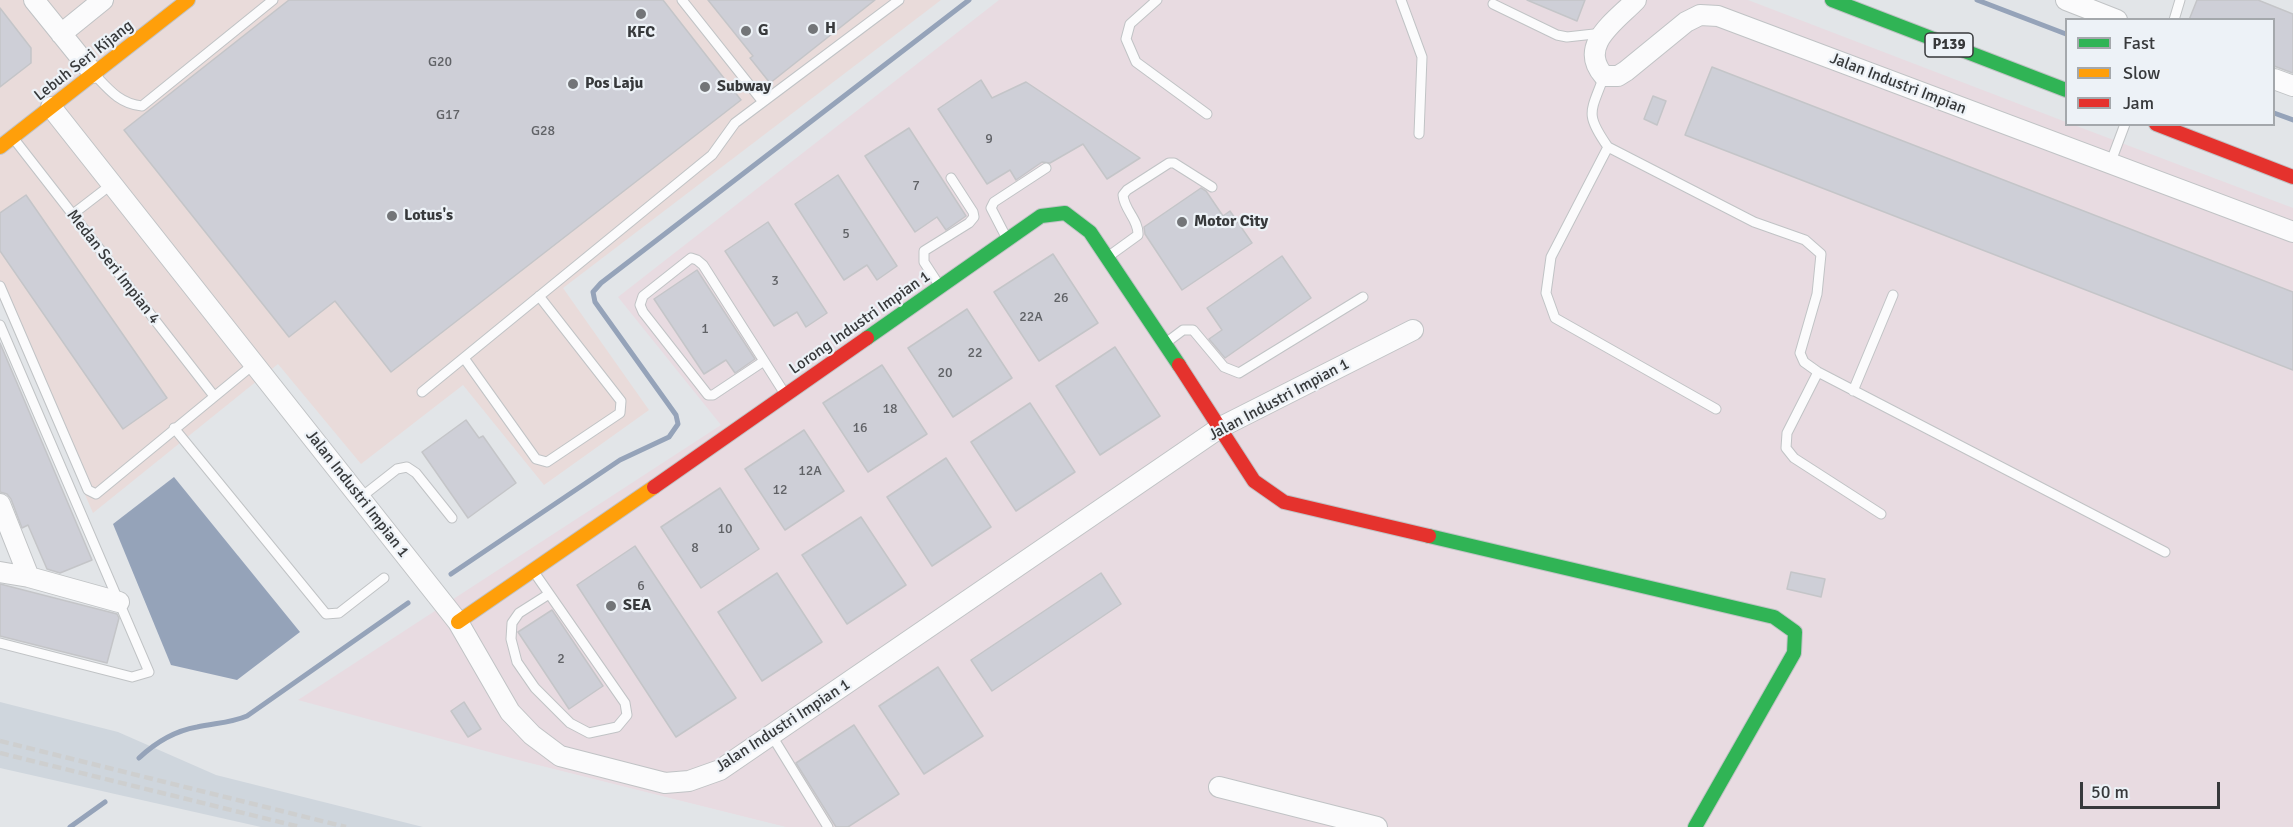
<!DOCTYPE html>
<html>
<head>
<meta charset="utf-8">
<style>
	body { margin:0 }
	#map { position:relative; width:2293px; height:827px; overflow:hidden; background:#e2e5e8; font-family:Signika,sans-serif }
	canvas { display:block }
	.legend { position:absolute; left:2065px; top:18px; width:210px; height:108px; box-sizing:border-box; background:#edf2f7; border:2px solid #a4a8ac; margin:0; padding:8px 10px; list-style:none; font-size:18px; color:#37393b }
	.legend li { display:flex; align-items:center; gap:12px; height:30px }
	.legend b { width:30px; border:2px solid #a4a8ac }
	.scale { position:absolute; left:2080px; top:782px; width:140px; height:27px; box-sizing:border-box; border:3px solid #37393b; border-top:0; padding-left:8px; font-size:18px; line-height:21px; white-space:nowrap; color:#37393b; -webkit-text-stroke:4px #edf2f7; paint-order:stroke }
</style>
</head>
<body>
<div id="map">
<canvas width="2293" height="827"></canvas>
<ul class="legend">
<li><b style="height:8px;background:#30b455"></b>Fast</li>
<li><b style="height:8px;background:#ff9f0a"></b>Slow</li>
<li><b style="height:8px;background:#e5322d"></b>Jam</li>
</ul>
<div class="scale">50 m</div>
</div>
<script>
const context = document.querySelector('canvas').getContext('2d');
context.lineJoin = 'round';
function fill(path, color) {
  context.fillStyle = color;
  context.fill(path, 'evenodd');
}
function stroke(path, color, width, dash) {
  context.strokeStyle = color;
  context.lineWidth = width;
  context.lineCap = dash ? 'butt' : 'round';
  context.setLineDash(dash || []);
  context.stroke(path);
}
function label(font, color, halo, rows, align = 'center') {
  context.font = font + ' Signika,sans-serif';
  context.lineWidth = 4.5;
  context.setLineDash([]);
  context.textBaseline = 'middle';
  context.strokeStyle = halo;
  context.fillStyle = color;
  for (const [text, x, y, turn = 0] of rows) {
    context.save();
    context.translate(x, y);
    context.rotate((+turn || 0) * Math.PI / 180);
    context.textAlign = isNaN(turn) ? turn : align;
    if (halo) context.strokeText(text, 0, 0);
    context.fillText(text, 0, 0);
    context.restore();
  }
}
fill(new Path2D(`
	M0,0H941L563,288L649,410L544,485L463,385L361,464L278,364L93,513L0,299Z`), '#e9dbda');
fill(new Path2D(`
	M999,0H1748L2066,122V124L2074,125L2293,208V827H786L526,762L298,700L721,425L618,297Z`), '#e8dbe1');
fill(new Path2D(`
	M0,702L118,732L216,775L423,827H261L0,768Z`), '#cfd6dd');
fill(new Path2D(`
	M174,477L300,632L237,680L171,665L113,524Z`), '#95a3b9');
stroke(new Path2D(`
	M1977,0L2066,34
	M2274,113L2293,120
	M451,574L620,460L669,437L678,424L676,415L595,302L593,292L601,283L969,0
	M139,758C156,742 174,731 197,727C214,723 231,723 247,716L408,603
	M70,827L105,802`), '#95a3b9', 5);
const building = new Path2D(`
	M289,0H663L741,100L391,372L335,301L289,337L124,130Z
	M708,0H875L770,83L750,58L753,56Z
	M1527,0H1585L1577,21Z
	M2197,0H2258L2293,14V73L2274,66V20H2189Z
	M0,8L31,48V63L0,87Z
	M1712,67L2293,292V370L1685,135Z
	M981,80L992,98L1026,82L1140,158L1107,179L1083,144L1050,163L1042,162L1016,180L1010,170L987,184L938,109Z
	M1653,96L1666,101L1657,125L1644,119Z
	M909,128L966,216L946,230L937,217L915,232L865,156Z
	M838,175L897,266L877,280L867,265L844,280L795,204Z
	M1201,188L1206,191L1223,216L1230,211L1252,243L1182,290L1145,234L1144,227Z
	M26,195L167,398L123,429L0,251V213Z
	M768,222L827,313L806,327L797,312L774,326L725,251Z
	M1053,254L1098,323L1039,361L994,292Z
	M1282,256L1311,298L1225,358L1209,339L1222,330L1207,308Z
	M697,270L755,359L735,373L726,360L704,374L654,299Z
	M967,309L1012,378L953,417L908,348Z
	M0,343L92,560L60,573L47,569L28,525L22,528L11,499L7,494L0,492Z
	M1115,347L1160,416L1100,455L1056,386Z
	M882,365L927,434L868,472L823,403Z
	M1030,403L1075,472L1016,511L971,442Z
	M466,420L479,438L483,436L516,483L468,518L422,452Z
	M804,430L844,491L785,530L745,469Z
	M946,458L991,527L932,566L887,497Z
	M720,488L759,549L701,588L661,527Z
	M861,517L906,585L847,624L802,555Z
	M635,546L736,698L676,737L577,585Z
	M1791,572L1825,579L1821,597L1787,589Z
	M777,573L822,642L762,681L718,612Z
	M1101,573L1121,604L992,691L971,660Z
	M0,584L117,614L119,618L107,663L0,636Z
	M552,610L603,686L569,709L518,632Z
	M938,667L983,736L924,774L879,706Z
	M464,702L481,729L468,737L451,711Z
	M854,725L899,794L848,827H836L796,763Z`);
fill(building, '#cecfd7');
stroke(building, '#c4c5c8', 1.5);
const lane = new Path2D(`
	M682,0L763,102
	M1157,0L1130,24L1126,39L1136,62L1207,114
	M1401,0L1422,57L1419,134
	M1493,4L1557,35L1567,37L1603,33
	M2174,20L2180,0
	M96,76C110,91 121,104 142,106L273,0
	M1604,76C1591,112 1584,113 1608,147L1754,222L1805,240L1821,254L1817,294L1800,353L1804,362L1818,372L2165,552
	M14,139L214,396
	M1608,147L1551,257L1546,293L1555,318L1716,409
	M2110,164L2125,124
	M73,214L112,184
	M1006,237L991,208L994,202L1046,168
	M1109,256L1138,235C1139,220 1124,210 1123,195L1127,190L1169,163H1174L1212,187
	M939,285L924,262V251L969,223L974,217L973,212L951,178
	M0,286L88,490L96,494L254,364
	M0,325L149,672L132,677L0,643
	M1167,342L1183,330H1193L1224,367L1239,373L1363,297
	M464,358L536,459L547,462L620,413L621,401L539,296
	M764,361L713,395H708L643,312L640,305L643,296L691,258L697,260L703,265L785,394
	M1818,372L1787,433L1786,448L1794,458L1881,514
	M1853,391L1893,295
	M422,392L712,155L735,123L899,0
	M174,428L326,614L339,613L384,578
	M360,498L397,469L407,467L416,473L452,518
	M534,572L625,703L627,715L617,727L589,733L570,723L535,688L517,662L511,639L512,623L519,613L549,594
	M772,736L828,827`);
const street = new Path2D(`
	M34,0L93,73
	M1636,0C1616,21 1577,45 1604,76H1618L1626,71L1686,22L1700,15L1718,16L2293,232
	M2066,0L2117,20
	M61,34L103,0
	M2274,79L2293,86
	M51,107L458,622L510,712L532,735L560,756L665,783L689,781L720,770L1221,427L1413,330
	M0,504L29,577
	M0,572L29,577L119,602
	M1219,787L1377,827`);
const fast = new Path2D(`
	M1832,0L2066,90
	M867,338L1041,216L1065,213L1090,232L1179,365
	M1429,536L1774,617L1795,632L1794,653L1695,827`);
const slow = new Path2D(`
	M0,147L188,0
	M458,622L654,487`);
const jam = new Path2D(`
	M2156,124L2293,177
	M1179,365L1254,481L1284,502L1429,536
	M654,487L867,338`);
stroke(lane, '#c0c3c5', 11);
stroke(street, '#c0c3c5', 22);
stroke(fast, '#c0c3c5', 16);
stroke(slow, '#c0c3c5', 16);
stroke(jam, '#c0c3c5', 16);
stroke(lane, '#fbfbfc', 9);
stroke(street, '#fbfbfc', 20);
stroke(fast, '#30b455', 14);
stroke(slow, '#ff9f0a', 14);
stroke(jam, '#e5322d', 14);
stroke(new Path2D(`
	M0,741L346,827
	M0,753L300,827`), '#cecfcf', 4.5, [9, 4.5]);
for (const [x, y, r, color] of [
	[641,14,6,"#737578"],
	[813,29,6,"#737578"],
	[746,31,6,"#737578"],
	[573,84,6,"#737578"],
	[705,87,6,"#737578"],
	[392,216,6,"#737578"],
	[1182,222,6,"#737578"],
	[611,606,6,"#737578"]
]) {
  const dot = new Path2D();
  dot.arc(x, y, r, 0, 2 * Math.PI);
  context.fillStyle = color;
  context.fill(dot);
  stroke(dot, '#edf2f7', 2);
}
label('14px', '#606266', null, [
	["G20",440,62],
	["G17",448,115],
	["G28",543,131],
	["9",989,139],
	["7",916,186],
	["5",846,234],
	["3",775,281],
	["26",1061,298],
	["22A",1031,317],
	["1",705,329],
	["22",975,353],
	["20",945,373],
	["18",890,409],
	["16",860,428],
	["12A",810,471],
	["12",780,490],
	["10",725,529],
	["8",695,548],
	["6",641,586],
	["2",561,659]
]);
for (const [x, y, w] of [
	[1949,45,48]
]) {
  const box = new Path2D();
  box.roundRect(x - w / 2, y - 12, w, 24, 4.5);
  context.fillStyle = '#edf2f7';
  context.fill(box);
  stroke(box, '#37393b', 1.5);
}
label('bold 15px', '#37393b', null, [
	["P139",1949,45]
]);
label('bold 16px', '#37393b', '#edf2f7', [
	["H",825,29],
	["G",758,31],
	["KFC",641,33,"center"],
	["Pos Laju",585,84],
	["Subway",717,87],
	["Lotus's",404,216],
	["Motor City",1194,222],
	["SEA",623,606]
], 'left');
label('16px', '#37393b', '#edf2f7', [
	["Lebuh Seri Kijang",84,61,-38],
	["Jalan Industri Impian",1898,84,21],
	["Medan Seri Impian 4",113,267,52],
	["Lorong Industri Impian 1",860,323,-35],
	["Jalan Industri Impian 1",1279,400,-28],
	["Jalan Industri Impian 1",357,494,52],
	["Jalan Industri Impian 1",783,726,-33]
]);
</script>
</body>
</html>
